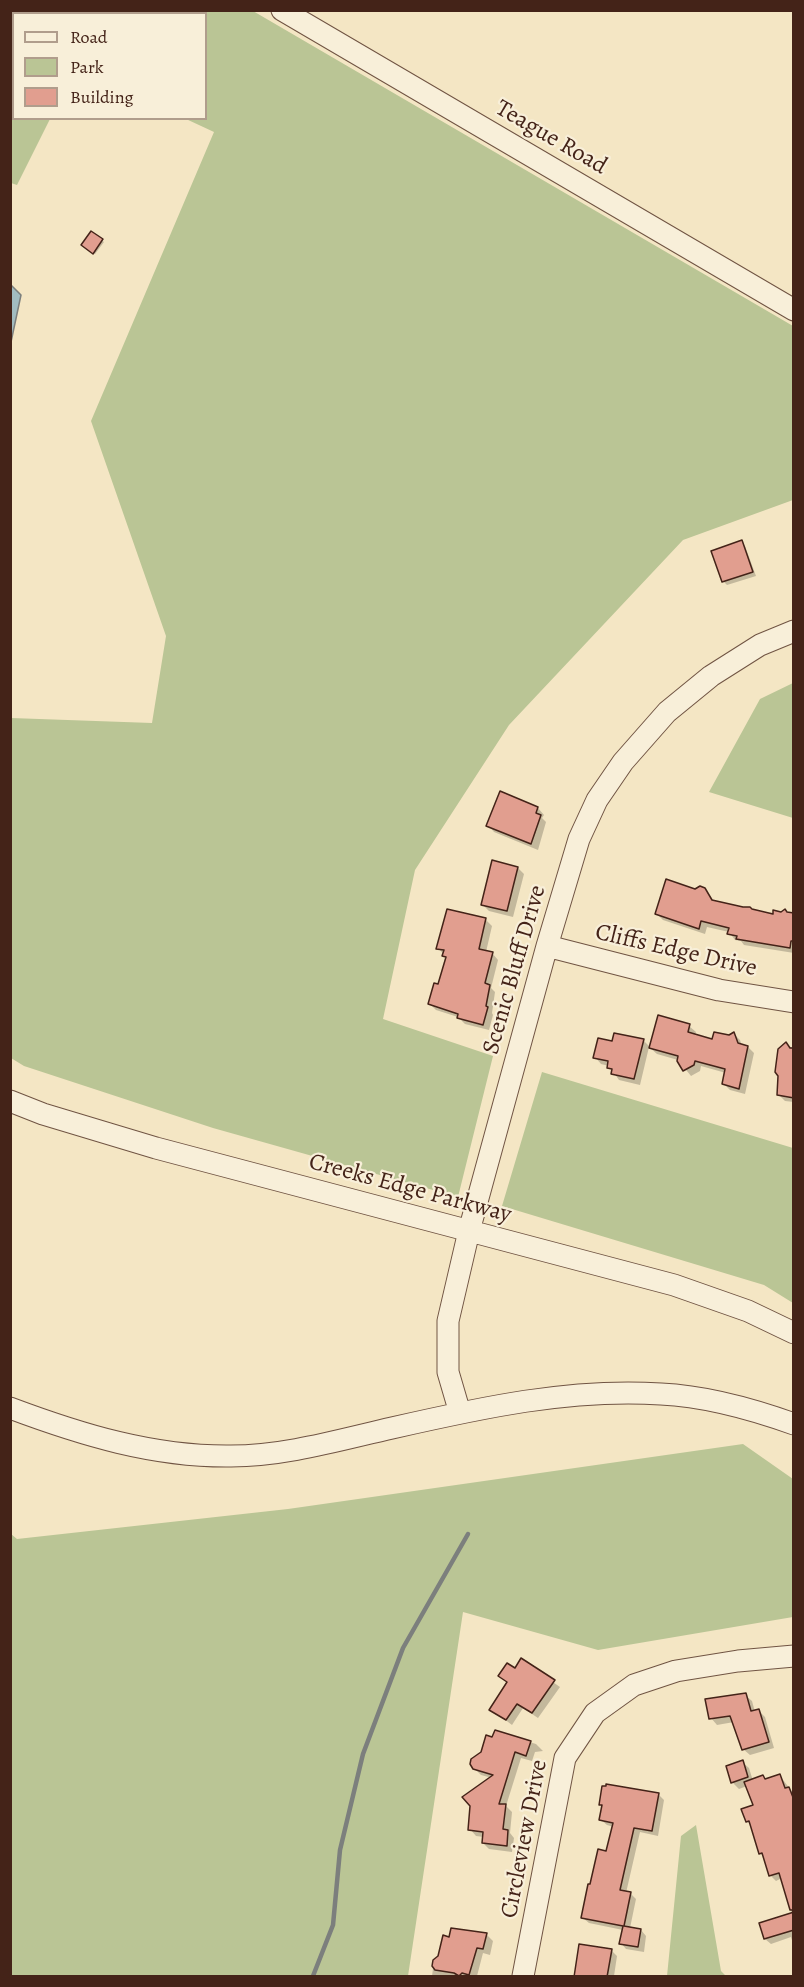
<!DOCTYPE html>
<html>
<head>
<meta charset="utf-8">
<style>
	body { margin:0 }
	#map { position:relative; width:804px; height:1987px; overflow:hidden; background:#f4e6c4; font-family:Alegreya,serif }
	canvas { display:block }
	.frame { position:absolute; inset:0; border:12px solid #442318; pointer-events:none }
	.legend { position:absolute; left:12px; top:12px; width:195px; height:108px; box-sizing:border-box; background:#f8efd9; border:2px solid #b09d8c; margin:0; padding:8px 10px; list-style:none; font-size:18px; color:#442318 }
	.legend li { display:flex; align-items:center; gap:12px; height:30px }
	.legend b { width:30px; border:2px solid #b09d8c }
</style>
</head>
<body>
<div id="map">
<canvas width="804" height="1987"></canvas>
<div class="frame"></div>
<ul class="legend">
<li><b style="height:8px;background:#f8efd9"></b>Road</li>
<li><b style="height:16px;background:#bac595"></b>Park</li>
<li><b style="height:16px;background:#e19e8f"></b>Building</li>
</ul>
</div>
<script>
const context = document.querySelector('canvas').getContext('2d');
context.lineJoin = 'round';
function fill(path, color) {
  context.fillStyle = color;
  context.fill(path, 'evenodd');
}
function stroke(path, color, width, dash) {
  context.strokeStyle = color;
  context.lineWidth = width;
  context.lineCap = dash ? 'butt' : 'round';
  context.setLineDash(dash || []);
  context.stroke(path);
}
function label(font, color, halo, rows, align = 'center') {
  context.font = font + ' Alegreya,serif';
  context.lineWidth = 4.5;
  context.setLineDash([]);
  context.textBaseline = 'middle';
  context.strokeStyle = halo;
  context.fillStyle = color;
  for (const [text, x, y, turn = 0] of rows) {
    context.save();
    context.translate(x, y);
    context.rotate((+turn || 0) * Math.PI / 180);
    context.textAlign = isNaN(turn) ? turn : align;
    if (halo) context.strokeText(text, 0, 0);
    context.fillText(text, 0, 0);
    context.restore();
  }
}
fill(new Path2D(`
	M10,11H253L793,326V500L683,540L509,725L415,870L383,1019L493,1056L458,1197L213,1128L24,1066L11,1058V718L152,723L166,636L91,421L214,132L186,119L206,118V14H14V118L50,119L17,185L11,183Z
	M793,683V818L709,792L760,699Z
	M542,1072L793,1148V1303L764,1285L502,1206Z
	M743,1444L793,1479V1617L598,1650L463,1612L408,1976H11V1534L17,1539L288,1509Z
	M696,1825L721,1971L726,1976H667L681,1836Z`), '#bac595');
const water = new Path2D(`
	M11,285L21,295L11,342V284Z`);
fill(water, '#a2bcc0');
stroke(water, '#7c7f7d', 1.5);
fill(new Path2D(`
	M91,233L104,242L95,254L84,246Z
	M741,542L745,546L756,576L727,585L723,581Z
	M501,793L538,808L544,815L542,818L546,822L538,850L494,832L488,825Z
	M518,868L524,874L513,917L489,911L482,904Z
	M704,889L715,902L774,916L794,915V953L744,945L741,941L735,940L729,932L707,927L705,934L663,920L657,914L696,890Z
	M448,911L486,920L492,926L486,952L492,953L498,960L491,988L495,992L492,1013L493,1015L489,1030L465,1024L458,1017L436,1010L430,1004L439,986L447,958L438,948Z
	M689,1026L696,1032L695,1035L713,1040L729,1037L734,1034L740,1040L742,1046L748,1047L754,1053L745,1094L730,1090L723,1083L726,1073L701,1066L700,1071L691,1076L678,1060L657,1054L649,1047L640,1085L619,1080L609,1066L601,1064L595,1057L613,1043L643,1040L650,1047Z
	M784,1046L794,1048V1102L785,1101L778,1094Z
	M521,1660L560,1687L538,1718L523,1708L512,1725L491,1709L508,1683L500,1676L515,1670Z
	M745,1695L752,1701L755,1712L759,1711L765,1717L774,1748L750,1755L743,1749L734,1722L717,1725L711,1718Z
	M496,1732L536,1744L543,1751L535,1752L532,1761L521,1758L506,1806L512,1812L510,1833L514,1838L512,1852L489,1849L483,1843L484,1837L476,1836L470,1829L492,1778L481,1775L474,1768L482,1753L493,1739Z
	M742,1762L749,1768L753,1781L766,1780L780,1776L794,1794V1947L791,1937L771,1944L765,1939L761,1924L792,1914L782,1878L776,1881L770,1875L765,1858L760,1853L752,1827L747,1821L754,1806L747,1786L739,1789L732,1782Z
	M658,1794L664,1800L658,1836L640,1832L626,1893H630L636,1899L630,1928L641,1930L646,1936L644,1952L626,1949L621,1943L623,1930L589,1923L583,1918L591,1886L608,1853L614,1827L607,1825L601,1820L603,1807L601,1804Z
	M452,1930L487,1935L493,1941L490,1955L483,1953L477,1976H432L434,1961L450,1939Z
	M611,1950L617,1956L614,1976H575Z`), '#0003');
stroke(new Path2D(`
	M313,1976L333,1925L340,1850L363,1754L403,1648L468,1534`), '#7c7f7d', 4.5);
const building = new Path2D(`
	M91,231L103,239L93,254L81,245Z
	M742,540L753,572L722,582L711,551Z
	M500,791L538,807L536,813L541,815L531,844L486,826Z
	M492,860L518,867L507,911L481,905Z
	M666,879L695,889L700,886L705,888L712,900L743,907H750L752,909L773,914V910L781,912L785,909L787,912L794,913V941H791L790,948L736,939L737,936L727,934L729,928L701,921L699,929L655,914Z
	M447,909L486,918L479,949L493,952L485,983L490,985L486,1006L488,1007L483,1025L457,1018L458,1014L428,1004L434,983L438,984L446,957L442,956L444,950L436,949Z
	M658,1015L690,1024L688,1032L712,1039L714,1032L729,1035L734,1032L738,1043L748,1046L739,1089L722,1084L725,1069L695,1061L694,1065L683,1071L677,1061L678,1056L649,1048Z
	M614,1033L644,1039L634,1079L611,1074L612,1069L607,1068L608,1061L593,1058L598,1038L612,1041Z
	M786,1042L790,1048H794V1098L777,1095L778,1076L775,1072L778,1049Z
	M521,1658L555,1680L532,1713L517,1704L506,1720L489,1710L507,1682L498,1676L507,1663L515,1668Z
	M746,1693L751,1711L759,1709L769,1742L742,1750L730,1716L709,1719L705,1699Z
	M495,1730L531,1741L526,1756L515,1752L499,1804H506L503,1829L508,1830L507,1846L482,1843L483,1832L468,1830L470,1806L462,1797L493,1775L473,1769L470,1764L471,1759L481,1752L486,1735L492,1737Z
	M743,1760L748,1777L731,1783L726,1766Z
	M780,1774L785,1788L789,1787L794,1800V1910H790L779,1873L769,1876L762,1853L759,1854L749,1821L746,1822L741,1809L753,1805L744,1782L763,1775L765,1779Z
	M606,1784L659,1793L652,1831L634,1828L620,1890L631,1892L624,1926L641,1929L638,1947L619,1944L623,1926L581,1918L588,1884H590L598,1849L606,1851L613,1823L599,1820L602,1805H599L602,1786H606Z
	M794,1912V1930L764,1939L759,1923Z
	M451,1928L487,1933L483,1949L477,1948L469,1975L462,1973L459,1976L454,1973L435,1970L432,1966L433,1960L438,1956L443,1935L449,1937Z
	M579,1944L612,1949L607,1977H574Z`);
fill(building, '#e19e8f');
stroke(building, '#442318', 1.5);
const minor = new Path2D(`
	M282,10L794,310
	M547,946L719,990L794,1002
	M10,1101L43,1114L156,1148L674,1285L748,1311L794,1333
	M10,1408C82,1435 154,1457 231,1456C285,1456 339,1440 392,1428C480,1408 570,1388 661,1394C705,1396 752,1409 794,1424
	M460,1413L448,1372V1321L469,1231L547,946L579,839L597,800L623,762L667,712L711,676L760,645L794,631
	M523,1976L565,1758L595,1713L634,1685L676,1671L738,1661L794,1656`);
stroke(minor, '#705443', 23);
stroke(minor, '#f8efd9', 21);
label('24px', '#442318', '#f8efd9', [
	["Teague Road",551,138,30],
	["Cliffs Edge Drive",676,951,13],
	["Scenic Bluff Drive",515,970,-74],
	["Creeks Edge Parkway",410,1189,15],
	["Circleview Drive",525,1839,-79]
]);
</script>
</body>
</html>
